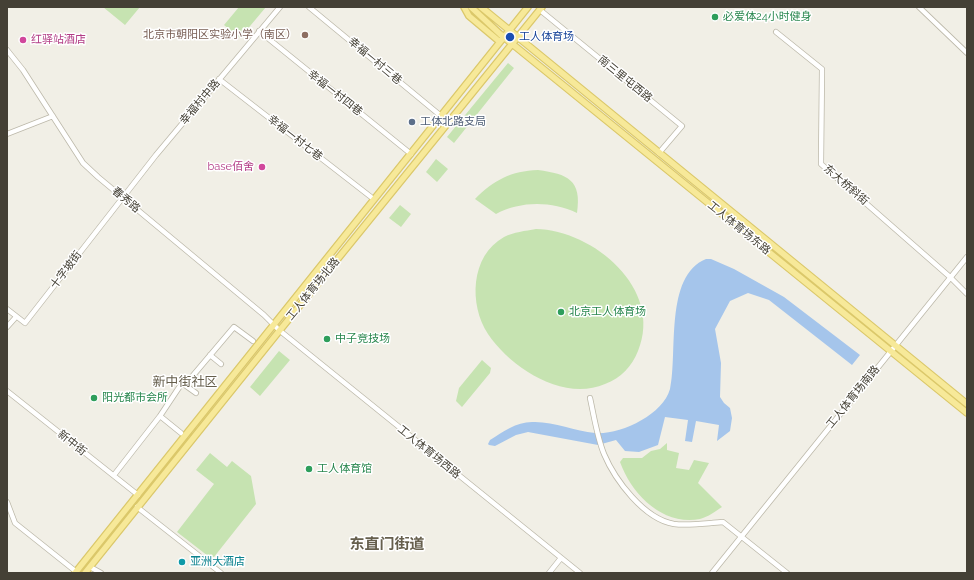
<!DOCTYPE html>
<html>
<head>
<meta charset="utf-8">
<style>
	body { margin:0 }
	#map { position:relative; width:974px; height:580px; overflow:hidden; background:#f1efe6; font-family:Raleway,sans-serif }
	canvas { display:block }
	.frame { position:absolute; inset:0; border:8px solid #444035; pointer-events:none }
</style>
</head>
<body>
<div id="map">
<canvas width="974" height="580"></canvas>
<div class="frame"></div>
</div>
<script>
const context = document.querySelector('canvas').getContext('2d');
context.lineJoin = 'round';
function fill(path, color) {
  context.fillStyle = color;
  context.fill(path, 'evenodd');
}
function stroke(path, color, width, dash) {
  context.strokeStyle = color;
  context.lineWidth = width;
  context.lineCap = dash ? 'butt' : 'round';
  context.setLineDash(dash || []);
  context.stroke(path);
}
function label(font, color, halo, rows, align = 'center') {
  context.font = font + ' Raleway,"Noto Sans SC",sans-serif';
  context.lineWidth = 3;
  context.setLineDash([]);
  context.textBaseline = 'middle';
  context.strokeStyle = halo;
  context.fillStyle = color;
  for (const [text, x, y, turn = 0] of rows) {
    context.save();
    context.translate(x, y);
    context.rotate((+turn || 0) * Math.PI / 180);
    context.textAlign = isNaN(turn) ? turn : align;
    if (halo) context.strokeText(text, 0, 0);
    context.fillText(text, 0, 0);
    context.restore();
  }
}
fill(new Path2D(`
	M103,7H140L125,25Z
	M239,7H266L240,38L224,25Z
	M508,63L514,68L454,143L447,137Z
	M436,159L448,169L437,182L426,172Z
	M538,170C568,174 582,180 577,213C551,201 521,201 496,214L475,199C494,180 511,171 538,170Z
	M400,205L411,214L401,227L389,218Z
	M536,229C593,230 664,289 638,351C632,366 621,378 605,384C563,402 511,368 488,334C469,305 470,256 504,237C514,232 525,231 536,229Z
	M279,351L290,360L260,396L250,387Z
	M482,360L491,368L490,373L462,407L456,401L459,388Z
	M667,443V450L679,453L676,468L689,470L694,460L709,463L698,483L722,507C716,511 708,517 700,519C663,526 632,495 620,462L623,458H642L651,451L660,449Z
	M210,453L227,467L232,461L251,476L256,504L214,557L208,556L177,532L214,484L196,470Z`), '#c6e3b1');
fill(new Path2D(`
	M706,259H711L734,269L784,297L860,355L852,365L769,300L748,293L730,301L715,329L721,363L720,397L724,403L730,408L732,418L730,431L717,441L719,425L696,421L692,442L685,441L688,420L665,417L658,445L639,452L625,451L616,440L598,445L528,432L516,435L495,446L489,445L488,444L490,440C503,432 516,422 532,422C553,421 574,431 595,433C620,435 663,415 670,389C678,353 664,276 706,259Z`), '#a5c5eb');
const minor = new Path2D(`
	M309,7L441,116
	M919,7L967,53
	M540,10L682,126L659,153
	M259,31L411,154
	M776,32L822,69L821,164L950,277L967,294
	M7,50L23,70L83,163L98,177L264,315L279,330L580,573
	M219,79L371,197
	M7,134L53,116
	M7,309L25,323L156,155L280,7
	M7,327L16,317
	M210,355L221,364
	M182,383L196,393
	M7,391L138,495
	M590,398C594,416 597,437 604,454C615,480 644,519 674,524C689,526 707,523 723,522L787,573
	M181,433L160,416L182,383L190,379L234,327L253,341
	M114,475L160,416
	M7,502L15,523L74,570
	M137,507L221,573
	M90,567L101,573
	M549,573L561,558
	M712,573L967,257`);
const major = new Path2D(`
	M464,7L469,16L500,42
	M471,7L500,34L967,413
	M481,7L967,404
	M75,573L528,7
	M85,573L280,330L542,7`);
stroke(minor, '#bcb8a9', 6);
stroke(major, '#dbc86a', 8);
stroke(minor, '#fff', 4.5);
stroke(major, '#f7e999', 5.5);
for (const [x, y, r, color] of [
	[715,17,4,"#2e9e5b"],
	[305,35,4,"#8d6e63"],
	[510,37,5,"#1a4fb4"],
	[23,40,4,"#d1479c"],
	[412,122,4,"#5c6f8a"],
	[262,167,4,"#d1479c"],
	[561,312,4,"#2e9e5b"],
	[327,339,4,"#2e9e5b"],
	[94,398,4,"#2e9e5b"],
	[309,469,4,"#2e9e5b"],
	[182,562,4,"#0f9aa8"]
]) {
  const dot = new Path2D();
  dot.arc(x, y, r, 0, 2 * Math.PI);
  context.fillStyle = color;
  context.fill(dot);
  stroke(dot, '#fff', 1.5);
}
label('11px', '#27864d', '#fff', [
	["必爱体24小时健身",723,17],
	["北京工人体育场",569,312],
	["中子竞技场",335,339],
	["阳光都市会所",102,398],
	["工人体育馆",317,469]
], 'left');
label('11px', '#785e54', '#fff', [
	["北京市朝阳区实验小学（南区）",297,35]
], 'right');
label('11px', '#164399', '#fff', [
	["工人体育场",519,37]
], 'left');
label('11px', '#b23c85', '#fff', [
	["红驿站酒店",31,40],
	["base佰舍",254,167,"right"]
], 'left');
label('11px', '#444035', '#fff', [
	["幸福一村三巷",375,61,40],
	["南三里屯西路",625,79,39],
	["幸福一村四巷",335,93,38],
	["幸福村中路",200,102,-50],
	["幸福一村七巷",295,138,38],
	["东大桥斜街",846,185,41],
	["春秀路",126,200,40],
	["工人体育场东路",739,228,39],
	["十字坡街",66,270,-53],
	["工人体育场北路",313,289,-51],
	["工人体育场南路",853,397,-51],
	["新中街",72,443,39],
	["工人体育场西路",429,452,39]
]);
label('11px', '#4e5e75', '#fff', [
	["工体北路支局",420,122]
], 'left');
label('11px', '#0d838f', '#fff', [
	["亚洲大酒店",190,562]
], 'left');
label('13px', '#665f4d', '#fff', [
	["新中街社区",185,382]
]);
label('bold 15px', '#665f4d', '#fff', [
	["东直门街道",387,544]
]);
</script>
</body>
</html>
